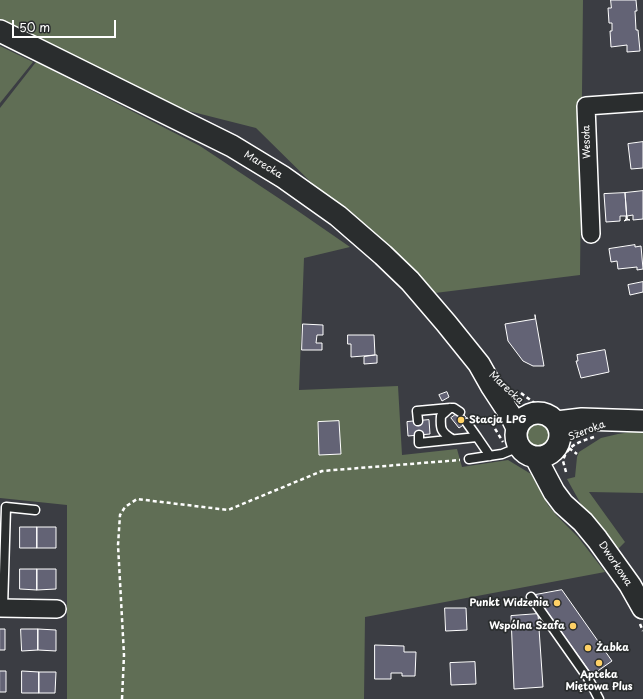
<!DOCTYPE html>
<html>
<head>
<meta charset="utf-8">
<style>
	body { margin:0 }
	#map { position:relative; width:643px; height:699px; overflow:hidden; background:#3b3d43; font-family:"Playpen Sans",sans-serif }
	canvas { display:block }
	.scale { position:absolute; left:12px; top:20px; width:104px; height:18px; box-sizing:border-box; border:2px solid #fff; border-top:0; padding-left:5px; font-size:12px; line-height:14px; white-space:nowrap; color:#fff; -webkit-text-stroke:3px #2a2d2e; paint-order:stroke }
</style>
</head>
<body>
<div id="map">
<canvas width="643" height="699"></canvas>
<div class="scale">50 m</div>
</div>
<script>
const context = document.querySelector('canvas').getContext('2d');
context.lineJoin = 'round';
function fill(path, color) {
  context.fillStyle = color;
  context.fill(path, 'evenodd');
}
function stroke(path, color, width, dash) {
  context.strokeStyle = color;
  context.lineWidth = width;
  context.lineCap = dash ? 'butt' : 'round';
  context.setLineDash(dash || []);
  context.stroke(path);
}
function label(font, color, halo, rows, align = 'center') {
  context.font = font + ' "Playpen Sans",sans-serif';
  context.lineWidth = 3.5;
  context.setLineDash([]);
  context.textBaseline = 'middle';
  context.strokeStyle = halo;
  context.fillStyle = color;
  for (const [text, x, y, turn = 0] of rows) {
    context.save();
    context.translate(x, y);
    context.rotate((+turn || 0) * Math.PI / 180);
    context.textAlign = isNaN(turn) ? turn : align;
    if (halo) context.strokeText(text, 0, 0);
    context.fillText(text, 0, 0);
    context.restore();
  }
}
fill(new Path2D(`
	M0,0H583L580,275L435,293L327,198L256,128L177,108L0,22Z
	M0,46L33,62L0,103Z
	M36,62L200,146L295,209L350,247L304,258L299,390L398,386L402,455L457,449L462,467L508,460L531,474L548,505L557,516L578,537L605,572L365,617L364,699H67V505L0,498V108Z
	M527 435a11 11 0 1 1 22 0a11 11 0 1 1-22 0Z
	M637,431H643V493L589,492L625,542L616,551L582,506L567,479L575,477L577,457L579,452L601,438L618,434Z`), '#606e55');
const building = new Path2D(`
	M611,0H636L637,11H635L636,30H638L640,51L627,52V45L611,47L610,31H612V23H609L608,8H611Z
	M643,142V168L631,169L628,144Z
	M643,191V219L633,220V215L627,216V219L630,220H627L625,193Z
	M625,193L627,220L624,221L626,219V216H620V221L606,222L604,194Z
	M635,245V247L641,246L643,269L637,270V267L618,269L617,261L611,262L609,249Z
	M643,282V292L630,295L628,285Z
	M535,315L544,366H533L523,361L508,341L505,324L535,319Z
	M303,324L323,325V335H317L316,343H322V350H302Z
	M348,335H374L375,355L351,357V344H348Z
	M605,350L609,372L581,378L576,361H578L577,355Z
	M375,355H377V363L364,364V357Z
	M447,392L449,397L442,401L439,395Z
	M461,411L469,421L459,428L451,418Z
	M429,420L430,434L408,436L407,422Z
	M339,421L341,454L319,455L318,422Z
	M20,527H37V548H20Z
	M37,527H56V548H37Z
	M20,569H37V590L20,589Z
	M37,569H56V589L37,590Z
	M562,590L612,661L592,675L535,595Z
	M445,608H466L467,630L446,631Z
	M538,614L543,687L514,689L511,616Z
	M0,629H5V650H0Z
	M21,629H38V650L22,651Z
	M38,629L56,630V651L38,650Z
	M375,645L404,646V652H416L415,676H402V673H391V679H375Z
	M475,662L476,684L451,685L450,663Z
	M0,671H6V692H0Z
	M22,671L39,672V693H22Z
	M39,672H56L55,693H39Z`);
fill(building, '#636375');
stroke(building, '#fff', 1);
const service = new Path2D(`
	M450,408L441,416C440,429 441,432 452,439
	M418,421L417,411L450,408H454L460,412
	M419,435V443L477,437L467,423
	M477,437L490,456
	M469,459L502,454L519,447
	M531,597L588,678L599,699
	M3,608L6,507L35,510`);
const minor = new Path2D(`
	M591,234L586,106L643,102
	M0,608L57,609`);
const tertiary = new Path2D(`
	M0,31L232,146L283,177L338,216L383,255L410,281L446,323L479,364L492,387L511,416L517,428
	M516 435a22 22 0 1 1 44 0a22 22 0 1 1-44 0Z
	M557,422L582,419L643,421
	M536,458L554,492L563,504L583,522L597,539L630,585L643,608`);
stroke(service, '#fff', 11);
stroke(minor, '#fff', 20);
stroke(tertiary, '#fff', 24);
stroke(new Path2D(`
	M521,393L533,402L548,408
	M490,416L491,422L503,442
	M569,448L577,454
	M566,472L563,461C567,445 579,442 594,437
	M640,624L643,631
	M122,699L124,655L118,545L120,515L125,507L137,499L228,510L322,471L460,460`), '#fff', 2.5, [4, 3]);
stroke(service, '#2a2d2e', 8);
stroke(minor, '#2a2d2e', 17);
stroke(tertiary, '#2a2d2e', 21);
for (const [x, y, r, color] of [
	[461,420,4,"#ffd166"],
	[557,603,4,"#ffd166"],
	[573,626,4,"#ffd166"],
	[588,648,4,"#ffd166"],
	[599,663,4,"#ffd166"]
]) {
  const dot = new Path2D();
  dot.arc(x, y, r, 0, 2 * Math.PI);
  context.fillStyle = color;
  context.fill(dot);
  stroke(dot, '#2a2d2e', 1.5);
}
label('10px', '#fff', '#2a2d2e', [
	["Wesoła",587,142,-92],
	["Marecka",263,165,31],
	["Marecka",506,388,43],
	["Szeroka",587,431,-21],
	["Dworkowa",615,564,56]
]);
label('bold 10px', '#fff', '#2a2d2e', [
	["Stacja LPG",469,420],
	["Punkt Widzenia",549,603,"right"],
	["Wspólna Szafa",565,626,"right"],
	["Żabka",596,648],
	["Apteka",599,675,"center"],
	["Miętowa Plus",599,687,"center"]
], 'left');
</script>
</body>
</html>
